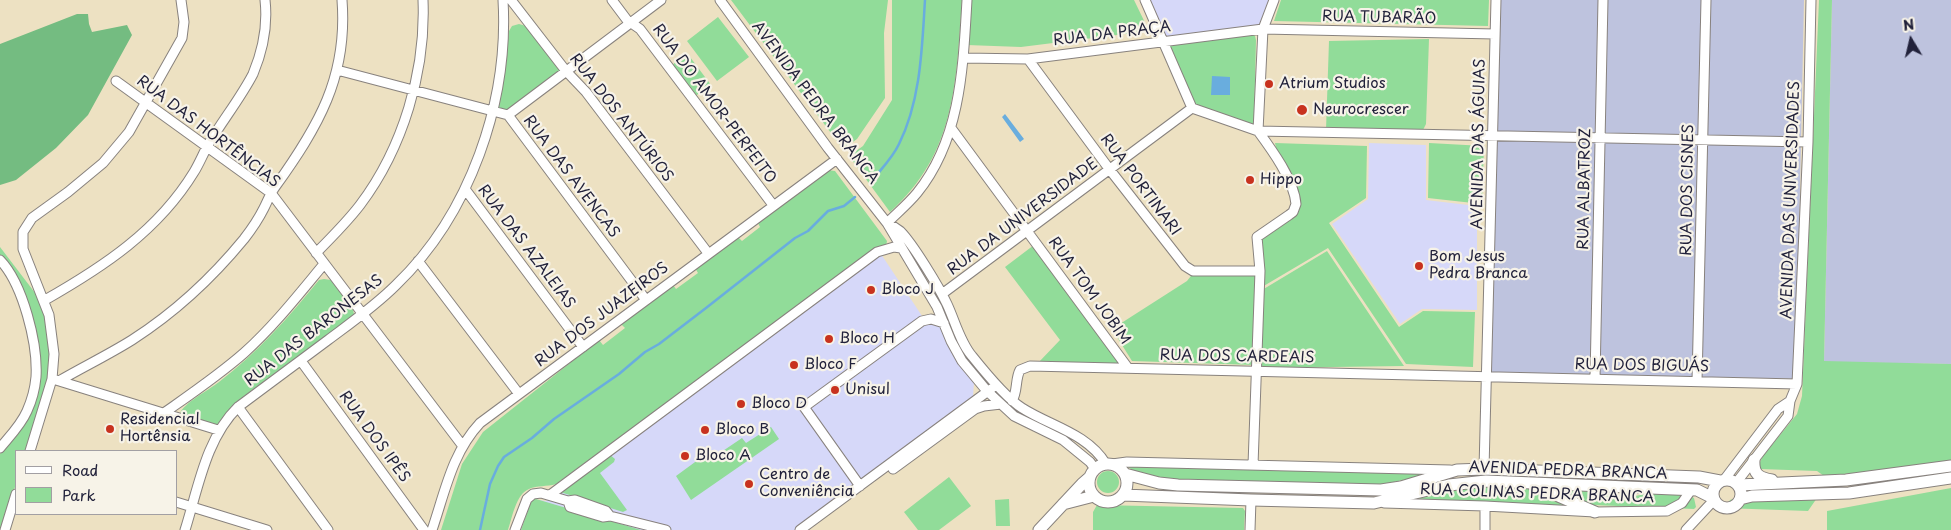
<!DOCTYPE html>
<html>
<head>
<meta charset="utf-8">
<style>
	body { margin:0 }
	#map { position:relative; width:1951px; height:530px; overflow:hidden; background:#ede1c2; font-family:"Playpen Sans",sans-serif }
	canvas { display:block }
	.legend { position:absolute; left:15px; top:450px; width:162px; height:65px; box-sizing:border-box; background:#f7f3e8; border:1px solid #a29fa3; margin:0; padding:6px 9px; list-style:none; font-size:15px; color:#22223b }
	.legend li { display:flex; align-items:center; gap:10px; height:25px }
	.legend b { width:25px; border:1px solid #a29fa3 }
	.north { position:absolute; left:1886px; top:15px; width:50px; height:50px; -webkit-text-stroke:4px #f7f3e8; paint-order:stroke; rotate:351deg; font-size:14px; font-weight:700; line-height:20px; text-align:center; color:#22223b }
	.north::after { content:''; display:block; margin:auto; width:18px; height:22px; background:#22223b; clip-path:polygon(50% 0,100% 100%,50% 72%,0 100%) }
</style>
</head>
<body>
<div id="map">
<canvas width="1951" height="530"></canvas>
<ul class="legend">
<li><b style="height:6px;background:#fff"></b>Road</li>
<li><b style="height:14px;background:#91dc99"></b>Park</li>
</ul>
<div class="north">N</div>
</div>
<script>
const context = document.querySelector('canvas').getContext('2d');
context.lineJoin = 'round';
function fill(path, color) {
  context.fillStyle = color;
  context.fill(path, 'evenodd');
}
function stroke(path, color, width, dash) {
  context.strokeStyle = color;
  context.lineWidth = width;
  context.lineCap = dash ? 'butt' : 'round';
  context.setLineDash(dash || []);
  context.stroke(path);
}
function label(font, color, halo, rows, align = 'center') {
  context.font = font + ' "Playpen Sans",sans-serif';
  context.lineWidth = 4.5;
  context.setLineDash([]);
  context.textBaseline = 'middle';
  context.strokeStyle = halo;
  context.fillStyle = color;
  for (const [text, x, y, turn = 0] of rows) {
    context.save();
    context.translate(x, y);
    context.rotate((+turn || 0) * Math.PI / 180);
    context.textAlign = isNaN(turn) ? turn : align;
    if (halo) context.strokeText(text, 0, 0);
    context.fillText(text, 0, 0);
    context.restore();
  }
}
fill(new Path2D(`
	M1146,0H1273L1262,28L1162,40Z
	M1369,143L1426,145V200L1477,206V310L1422,309L1400,324L1332,224L1368,199Z
	M881,254L926,322L939,323L954,357L974,382L973,397L796,530H521L532,499L546,501Z`), '#d6d8f9');
fill(new Path2D(`
	M1500,0H1804L1796,379L1490,372Z
	M1832,0H1951V364L1824,362Z`), '#bec3de');
fill(new Path2D(`
	M731,0H888L884,33L885,98L857,139L843,149Z
	M892,0H962C956,82 956,153 890,212L849,156L863,146L892,100Z
	M970,0H1134L1149,31L1021,47L967,45Z
	M1281,0H1489L1488,26L1274,21Z
	M1819,0H1832L1824,361L1951,364V461L1883,470L1824,476L1817,471L1760,469L1759,464L1763,456L1797,414L1802,396Z
	M718,17L749,57L717,81L687,41Z
	M519,24L526,26L561,70L507,111L497,108L505,67L509,31L512,26Z
	M1252,33L1255,36L1256,40L1254,122L1252,126L1195,105L1165,44Z
	M1429,39L1426,124L1422,132L1326,130L1329,41Z
	M687,53L711,85L694,97L671,66Z
	M1275,143L1367,146L1366,198L1329,223L1399,327L1423,311L1475,312L1473,367L1406,364L1328,248L1262,287L1259,238L1297,209L1278,156Z
	M1429,143L1484,146L1482,204L1428,198Z
	M827,170L835,171L887,241L886,246L876,250L556,484C547,487 537,485 529,489C516,494 512,518 508,530H441L462,464L483,432L599,340L603,345L625,328L621,324L673,285L676,289L698,273L695,268L737,236L742,241L760,227L757,221Z
	M1034,245L1122,365L1038,363L1060,340L1005,267Z
	M0,247L42,302L46,316L51,354L49,379L27,451H16V484L1,529L0,528V454L30,414L35,336L0,256Z
	M1327,251L1404,366L1262,368V290Z
	M1194,272H1259L1255,365L1132,361L1112,329L1187,281Z
	M324,279L331,280L353,310L354,314L353,321L298,356L235,403L216,426L183,416L180,414C182,404 209,390 219,382C257,353 289,317 319,280Z
	M771,427L779,439L691,500L676,476L706,454L711,459L742,438L746,443Z
	M609,454L615,459L614,462L600,473L627,510L623,512L560,492Z
	M1127,466L1429,474L1381,485L1162,480L1139,475Z
	M1097 482a11 11 0 1 1 22 0a11 11 0 1 1-22 0Z
	M949,477L971,506L939,530H918L904,512Z
	M1478,484L1531,488L1571,506L1413,501L1430,494Z
	M1951,488V530H1827V511Z
	M1563,490H1605L1617,495L1635,496L1656,492L1689,495L1694,498L1696,507L1694,509L1593,505L1571,497Z
	M1736,498H1817L1808,511L1724,508L1730,500Z
	M532,499H536L641,530H521Z
	M1009,499L1010,526H996L995,500Z
	M1097,505L1243,508L1245,511L1244,530H1093V512Z`), '#91dc99');
fill(new Path2D(`
	M77,14H88L89,24L92,32L127,25L132,35L88,115L56,148L16,180L0,185V44Z`), '#74bc81');
fill(new Path2D(`
	M1212,76L1230,77V95H1211Z
	M1005,114L1024,139L1020,142L1002,117Z`), '#69adde');
stroke(new Path2D(`
	M874,178C883,167 893,157 899,144C921,100 922,47 925,0
	M480,530L490,484L498,466L504,457L532,438L554,419L619,374L645,352L659,344L706,308L795,238L808,231L828,211L844,206L855,197`), '#69adde', 2.5);
const minor = new Path2D(`
	M511,0L566,71L586,92L708,253
	M612,0L627,20L640,29L773,205
	M720,0L828,148L887,223L937,307L951,341L962,361L987,391L1014,416L1063,440L1090,462L1095,469
	M1145,0L1192,108L1258,131L1808,142
	M964,58L1028,59L1263,29L1495,34
	M1028,59L1110,170L1185,266L1193,271H1260
	M337,70L508,115L646,300
	M116,81L271,193L462,445
	M508,115L661,0
	M951,128L1128,368
	M1258,131L1263,29L1274,0
	M465,189L583,347
	M887,223C891,225 896,228 900,231C913,244 939,287 947,304C955,321 960,342 972,356C984,371 1006,398 1022,408C1050,426 1087,433 1106,464
	M887,223C897,213 908,204 917,193C961,139 963,67 967,0
	M316,253C331,238 347,222 360,205C403,148 426,71 423,0
	M0,260C23,284 38,344 36,377C35,388 32,400 27,411C21,425 9,437 0,448
	M418,261L519,394
	M942,294L1192,108
	M45,300C103,267 158,231 194,172C199,164 203,154 208,145C222,121 240,99 253,74C263,50 268,26 265,0
	M301,361L424,530
	M1595,378L1603,0
	M56,380L218,430
	M59,381C83,367 108,355 132,340C174,313 212,278 244,239C251,230 259,218 264,208C268,200 270,194 275,187C318,127 348,77 342,0
	M1697,381L1706,0
	M1012,401C1018,391 1015,379 1020,370L1030,366L1797,384
	M238,407L328,530
	M164,413C191,394 219,375 244,353C274,326 299,294 324,264
	M30,451L52,379L54,354L49,315L23,249V232L32,218L68,192L103,163L129,132L182,38L184,22L181,0
	M1112,464L1127,462L1450,470
	M1253,465L1260,271L1257,237L1289,215L1293,212L1296,204C1294,180 1272,150 1258,131
	M893,469L975,409L984,406L1001,404
	M1484,469L1496,0
	M1724,480L1778,409L1790,401
	M1736,483L1788,416L1790,401L1797,384L1808,142L1811,0
	M860,486L804,407L922,321L931,319L944,323
	M550,495L877,252L894,247L901,248
	M568,501L570,507L603,517L610,516L666,530
	M176,502L267,530
	M1384,503L1485,506L1595,512L1667,511L1682,503L1691,490
	M5,530L16,494
	M185,530C198,489 206,438 238,407C268,385 298,362 328,340C352,322 375,306 396,285C470,214 509,102 503,0
	M432,530C445,492 452,453 480,423L837,159
	M515,530L527,499L533,494L541,493L568,501L575,500L606,511L610,516
	M800,530L991,389
	M1250,530L1251,500
	M1485,530V506
	M1686,530L1714,500`);
const major = new Path2D(`
	M1754,460C1753,474 1759,478 1772,480
	M1089 483a19 19 0 1 1 38 0a19 19 0 1 1-38 0Z
	M1125,474L1159,483L1178,485L1381,490L1401,487L1457,470L1484,469L1699,477L1720,481
	M1713 494a14 14 0 1 1 28 0a14 14 0 1 1-28 0Z
	M1533,485L1595,512
	M1739,485L1846,480L1951,466
	M1123,495L1251,500L1374,503L1449,485L1486,481L1697,490L1713,498
	M1740,499L1752,496L1849,493L1951,478
	M1063,504L1094,496
	M1039,530L1082,484L1090,477`);
stroke(minor, '#88827e', 11);
stroke(major, '#88827e', 13);
stroke(minor, '#fff', 9);
stroke(major, '#fff', 11);
for (const [x, y, r, color] of [
	[1269,84,5,"#c8321e"],
	[1302,110,6,"#c8321e"],
	[1250,180,5,"#c8321e"],
	[1419,266,5,"#c8321e"],
	[871,290,5,"#c8321e"],
	[829,339,5,"#c8321e"],
	[794,365,5,"#c8321e"],
	[835,390,5,"#c8321e"],
	[741,404,5,"#c8321e"],
	[110,429,5,"#c8321e"],
	[705,430,5,"#c8321e"],
	[685,456,5,"#c8321e"],
	[749,484,5,"#c8321e"]
]) {
  const dot = new Path2D();
  dot.arc(x, y, r, 0, 2 * Math.PI);
  context.fillStyle = color;
  context.fill(dot);
  stroke(dot, '#f7f3e8', 2);
}
label('15px', '#22223b', '#f7f3e8', [
	["RUA TUBARÃO",1379,18,1],
	["RUA DA PRAÇA",1112,34,-7],
	["AVENIDA PEDRA BRANCA",815,103,53],
	["RUA DO AMOR-PERFEITO",714,104,53],
	["RUA DOS ANTÚRIOS",621,118,52],
	["RUA DAS HORTÊNCIAS",208,132,37],
	["AVENIDA DAS ÁGUIAS",1479,144,-89],
	["RUA DAS AVENCAS",571,177,53],
	["RUA PORTINARI",1140,185,53],
	["RUA ALBATROZ",1585,189,-89],
	["RUA DOS CISNES",1688,190,-89],
	["AVENIDA DAS UNIVERSIDADES",1791,200,-88],
	["RUA DA UNIVERSIDADE",1023,217,-37],
	["RUA DAS AZALEIAS",526,247,53],
	["RUA TOM JOBIM",1089,291,54],
	["RUA DOS JUAZEIROS",602,315,-37],
	["RUA DAS BARONESAS",314,331,-38],
	["RUA DOS CARDEAIS",1237,357,1],
	["RUA DOS BIGUÁS",1642,366,1],
	["RUA DOS IPÊS",374,437,54],
	["AVENIDA PEDRA BRANCA",1568,471,2],
	["RUA COLINAS PEDRA BRANCA",1537,494,2]
]);
label('15px', '#22223b', '#f7f3e8', [
	["Atrium Studios",1279,84],
	["Neurocrescer",1313,110],
	["Hippo",1260,180],
	["Bom Jesus",1429,257],
	["Pedra Branca",1429,274],
	["Bloco J",881,290],
	["Bloco H",839,339],
	["Bloco F",804,365],
	["Unisul",845,390],
	["Bloco D",751,404],
	["Residencial",120,420],
	["Hortênsia",120,437],
	["Bloco B",715,430],
	["Bloco A",695,456],
	["Centro de",759,475],
	["Conveniência",759,492]
], 'left');
</script>
</body>
</html>
